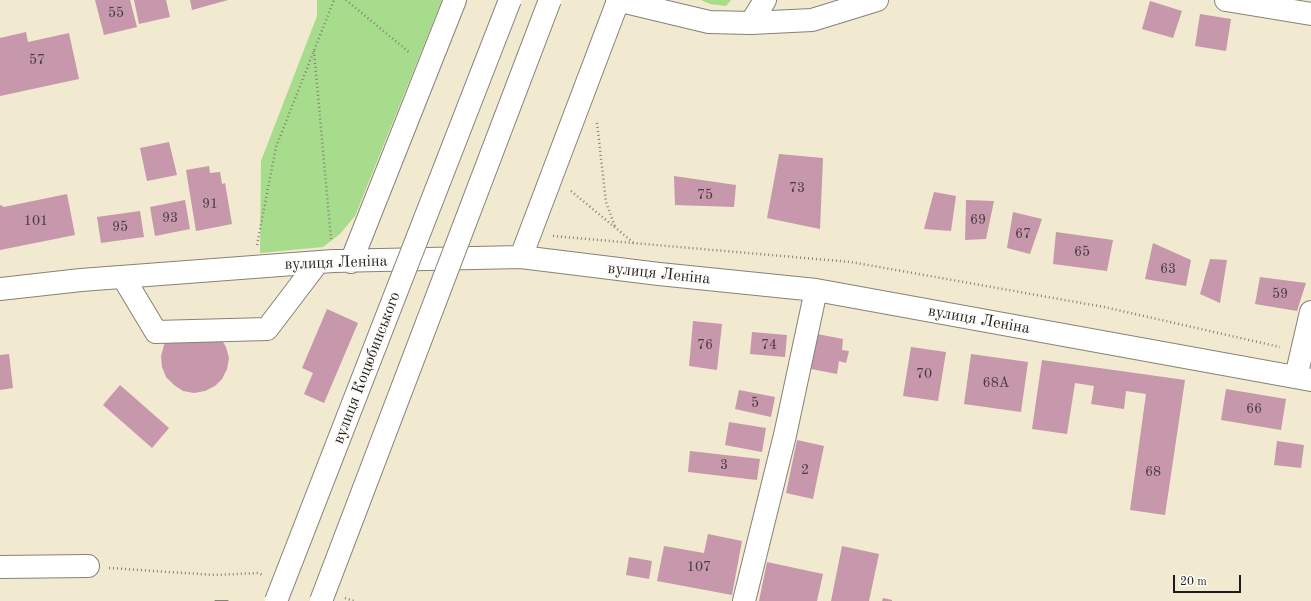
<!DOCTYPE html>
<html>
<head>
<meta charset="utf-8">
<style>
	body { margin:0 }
	#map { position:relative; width:1311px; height:601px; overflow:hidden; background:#f1e9d0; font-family:"Old Standard TT",serif }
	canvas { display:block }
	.scale { position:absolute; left:1173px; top:575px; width:68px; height:18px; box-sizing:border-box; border:2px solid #1c1c1c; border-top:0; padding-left:5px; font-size:12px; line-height:14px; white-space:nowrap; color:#1c1c1c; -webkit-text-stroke:3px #fdfcf7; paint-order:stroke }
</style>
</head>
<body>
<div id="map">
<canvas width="1311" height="601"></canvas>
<div class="scale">20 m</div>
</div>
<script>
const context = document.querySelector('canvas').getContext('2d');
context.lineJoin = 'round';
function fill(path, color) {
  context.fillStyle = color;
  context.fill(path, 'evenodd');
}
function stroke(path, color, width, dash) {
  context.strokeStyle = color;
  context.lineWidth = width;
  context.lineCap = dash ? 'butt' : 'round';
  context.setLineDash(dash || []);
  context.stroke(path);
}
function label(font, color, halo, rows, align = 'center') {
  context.font = font + ' "Old Standard TT",serif';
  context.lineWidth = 4;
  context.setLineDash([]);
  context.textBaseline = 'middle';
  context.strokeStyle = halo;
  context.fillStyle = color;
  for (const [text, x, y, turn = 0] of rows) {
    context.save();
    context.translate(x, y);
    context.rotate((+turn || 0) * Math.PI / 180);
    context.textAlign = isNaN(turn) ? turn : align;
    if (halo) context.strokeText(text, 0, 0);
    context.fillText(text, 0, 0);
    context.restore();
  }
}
fill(new Path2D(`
	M317,0H442L355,216L340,234L323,247L260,253L261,161L317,16Z
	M701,0H731L726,6L710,4Z`), '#a7dc8c');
fill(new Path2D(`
	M95,0H130L137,27L104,35Z
	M134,0H166L170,17L139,24Z
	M190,0H228L192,10Z
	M1150,1L1182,11L1173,38L1142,29Z
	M1200,14L1231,19L1226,51L1195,46Z
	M26,32L28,42L69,33L79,79L0,96V38Z
	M169,142L177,175L147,181L140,148Z
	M779,154L823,158L820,229L767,218Z
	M209,166L210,173L220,172L222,184L225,183L232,224L196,231L186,170Z
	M674,176L736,185L734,207L675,205Z
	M934,192L956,196L951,231L924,229Z
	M67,194L75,235L0,250V205L4,207Z
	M185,200L190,229L155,236L150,207Z
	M966,200L994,201L986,239L965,240Z
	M140,211L144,237L101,243L97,217Z
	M1013,212L1042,219L1030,254L1007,248Z
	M1056,232L1113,240L1107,271L1053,264Z
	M1153,243L1191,260L1186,286L1145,279Z
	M1210,259L1227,260L1220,303L1200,294Z
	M1260,277L1306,283L1297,311L1255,304Z
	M327,309L358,323L324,403L304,394L313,373L302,368Z
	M693,321L722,324L717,370L689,366Z
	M752,332L787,335L785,357L750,354Z
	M817,334L843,339L842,350L849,351L846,363L839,361L837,374L811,369Z
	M170,336L220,337L226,347L229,358L227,369L222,379L215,386L205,391L194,393L183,391L174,385L166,377L162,367L161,356L164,345Z
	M911,347L946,352L938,401L903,396Z
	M9,354L13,388L0,390V355Z
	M971,354L1028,362L1021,412L964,404Z
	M1042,360L1185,380L1165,515L1130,510L1146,394L1126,391L1124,409L1091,404L1094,386L1075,383L1067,434L1032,429Z
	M120,385L169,428L152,448L103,405Z
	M1226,389L1286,399L1281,430L1221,420Z
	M739,390L775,397L771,417L735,409Z
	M729,422L766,428L762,452L725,445Z
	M797,440L824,446L813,499L786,493Z
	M1277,441L1304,445L1301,468L1274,465Z
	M690,451L760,459L757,480L688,472Z
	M708,534L742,541L732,595L657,581L664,546L704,553Z
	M842,546L879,554L869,601H831Z
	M629,557L652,561L649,579L626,575Z
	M767,562L823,574L817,601H759Z
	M883,598L892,600V601H882Z`), '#c797ac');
const minor = new Path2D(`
	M617,0L709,22L751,23L812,20L877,0
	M1226,0L1311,14
	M751,23L765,0
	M521,257L618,1
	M351,262L455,0
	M123,277L156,332L267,329L318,262
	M0,289L81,280L333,261L521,257L659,274L816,290L1311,380
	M1296,377L1311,312
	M0,567L88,566
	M744,601L785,435L816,290`);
stroke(minor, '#868276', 24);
stroke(new Path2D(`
	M346,0L410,53
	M314,51L331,239
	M597,123L606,202L615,227
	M571,191L635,244
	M553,236L851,262L1104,307L1280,347
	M257,245L276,147L334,0
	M109,568L215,575L258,573L263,575
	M345,598L354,601`), '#868276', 2.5, [1, 3]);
stroke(minor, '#fff', 22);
stroke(new Path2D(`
	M215,601H228`), '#1c1c1c', 1);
const minorBridge = new Path2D(`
	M276,601L510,0
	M321,601L550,0`);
stroke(minorBridge, '#868276', 24, []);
stroke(minorBridge, '#fff', 22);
label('14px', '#473b40', null, [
	["55",116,13],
	["57",37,60],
	["73",797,188],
	["75",705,195],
	["91",210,204],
	["93",170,218],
	["69",978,220],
	["101",36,221],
	["95",120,227],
	["67",1023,234],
	["65",1082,252],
	["63",1168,269],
	["59",1280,294],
	["76",705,345],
	["74",769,345],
	["70",924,374],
	["68А",996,383],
	["5",755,403],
	["66",1254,409],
	["3",724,465],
	["2",805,470],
	["68",1153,472],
	["107",699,567]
]);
label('16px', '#1c1c1c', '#fdfcf7', [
	["вулиця Леніна",336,263,-2],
	["вулиця Леніна",659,274,6],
	["вулиця Леніна",979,320,10],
	["вулиця Коцюбинського",367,368,-69]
]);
</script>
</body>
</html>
